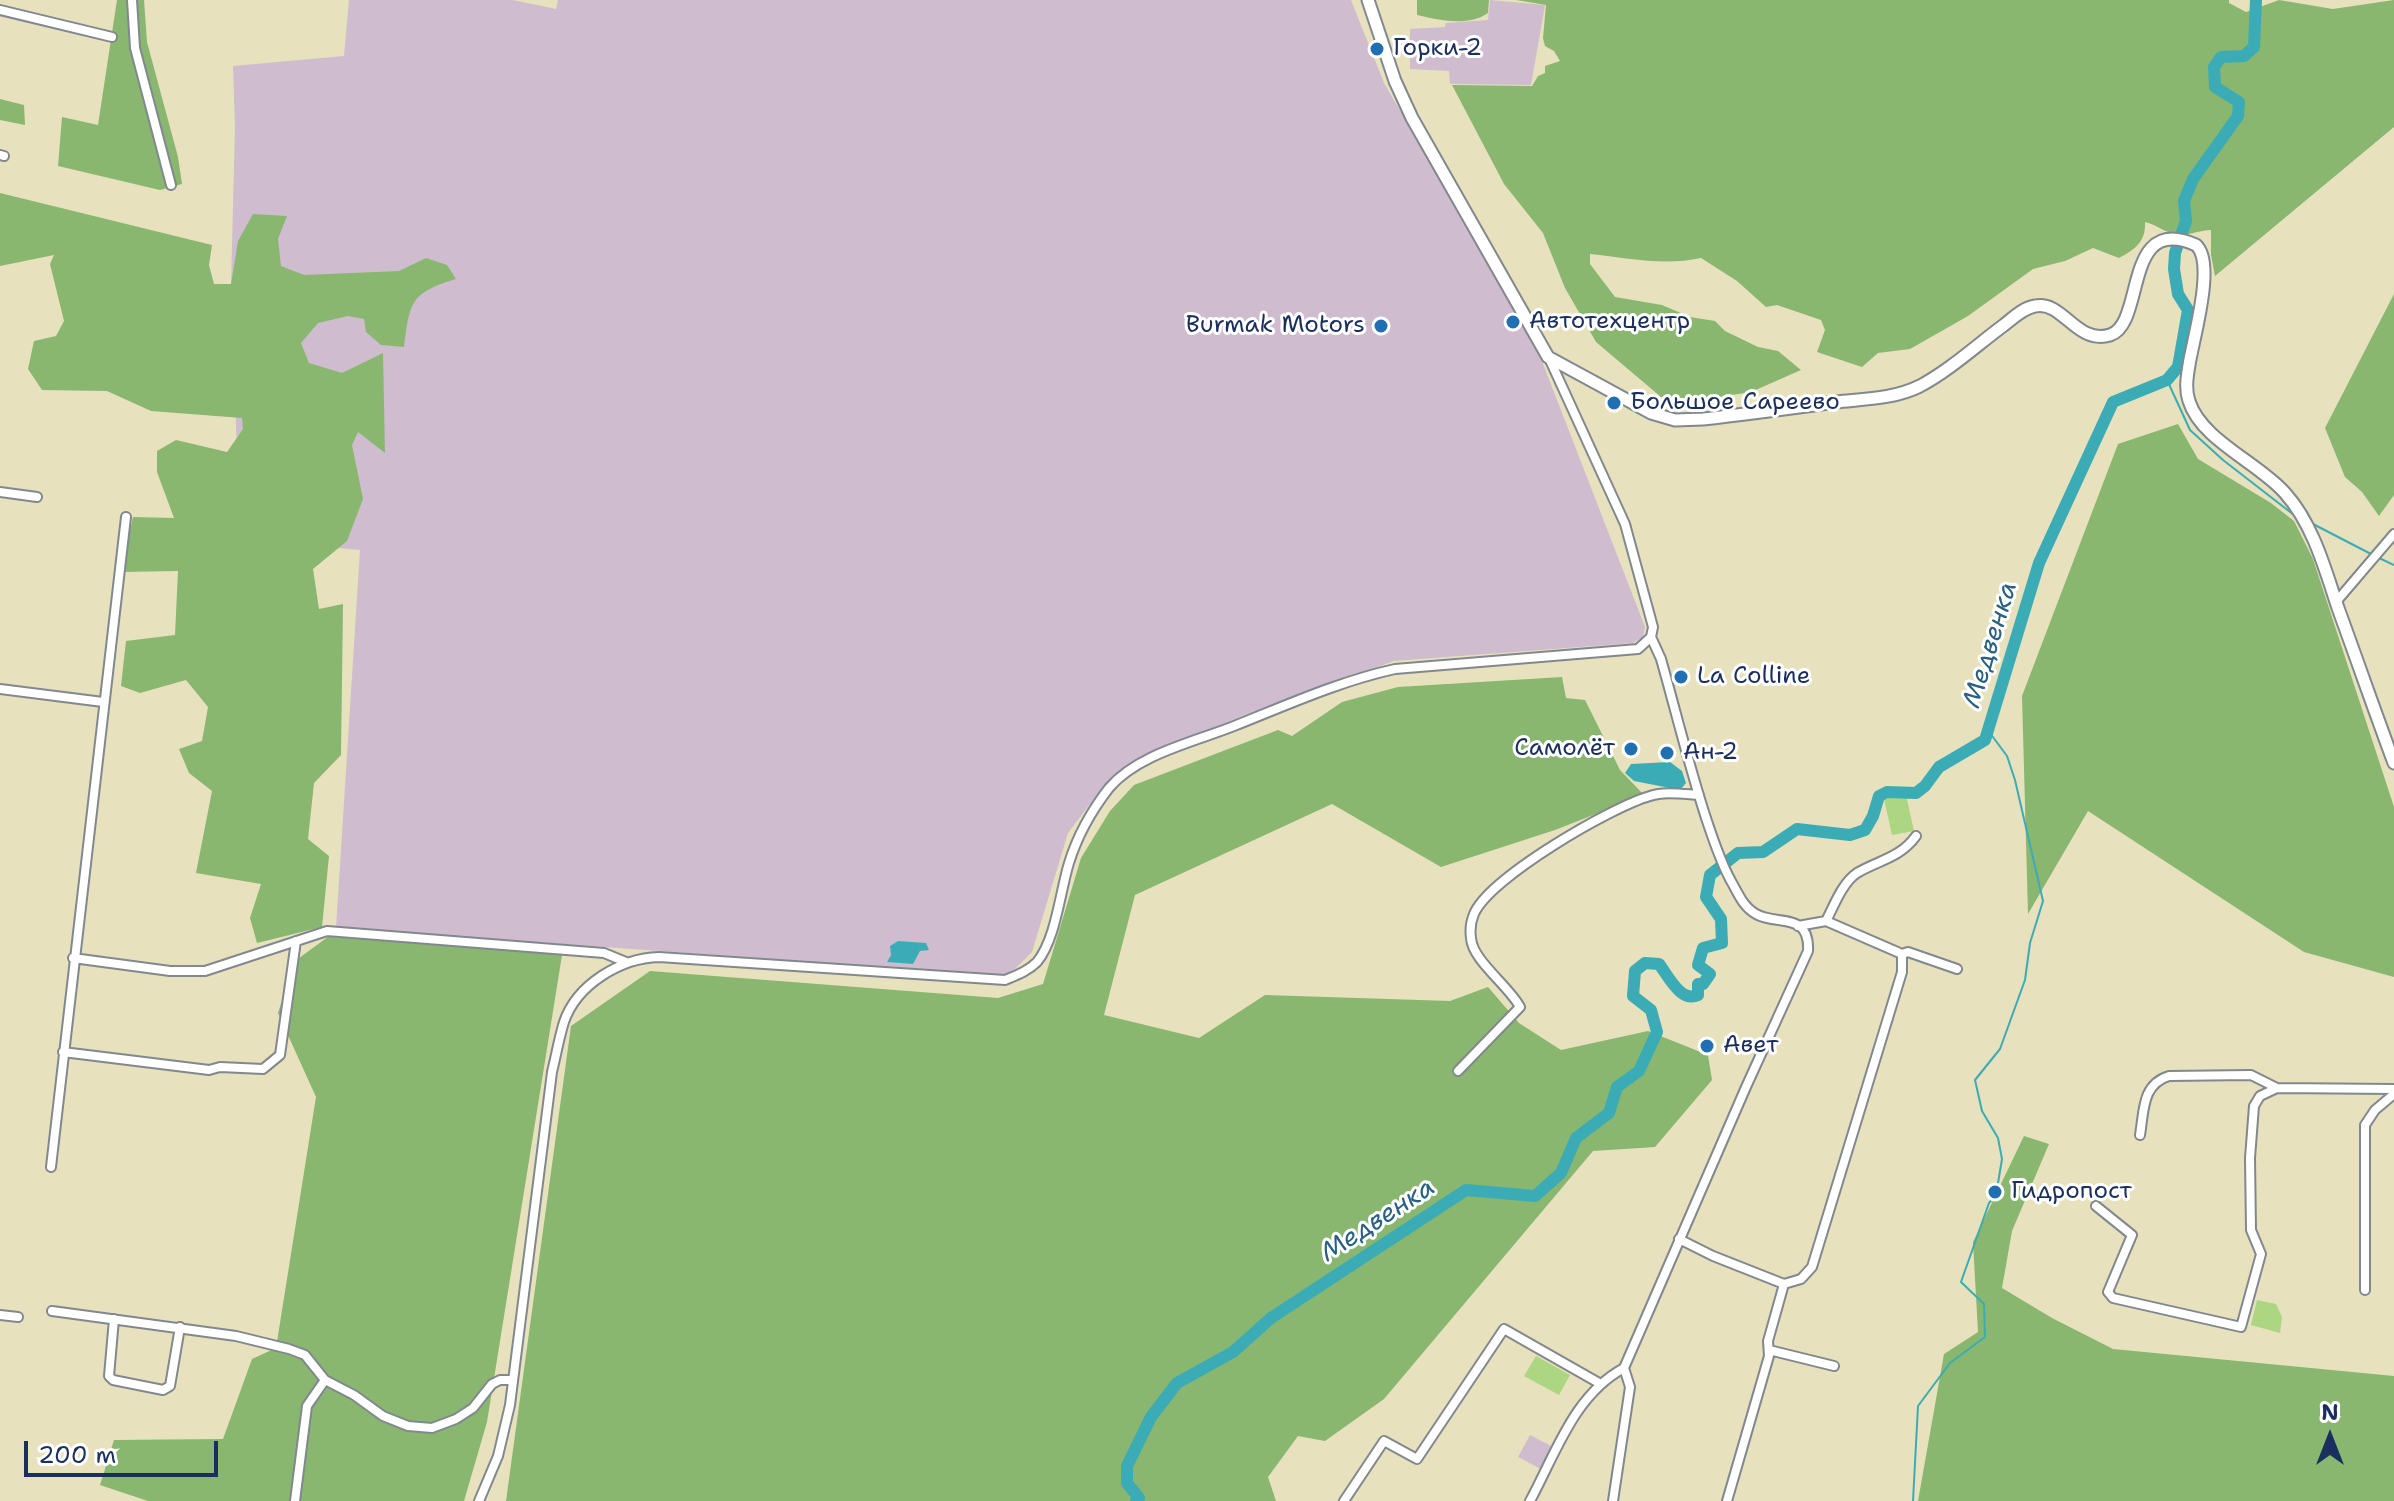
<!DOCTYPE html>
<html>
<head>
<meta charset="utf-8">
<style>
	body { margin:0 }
	#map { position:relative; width:2394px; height:1501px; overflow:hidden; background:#e7e1bd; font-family:"Shantell Sans",sans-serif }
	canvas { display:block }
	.north { position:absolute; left:2290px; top:1397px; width:80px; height:80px; -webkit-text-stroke:6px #fff; paint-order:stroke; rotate:0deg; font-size:22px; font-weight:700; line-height:32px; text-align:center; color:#1b2f5e }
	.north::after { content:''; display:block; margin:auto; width:28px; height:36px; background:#1b2f5e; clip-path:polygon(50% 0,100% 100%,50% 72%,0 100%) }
	.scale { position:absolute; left:24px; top:1441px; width:194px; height:36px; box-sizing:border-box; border:4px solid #1b2f5e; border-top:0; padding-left:10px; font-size:24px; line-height:28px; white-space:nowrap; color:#1b2f5e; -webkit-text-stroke:6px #fff; paint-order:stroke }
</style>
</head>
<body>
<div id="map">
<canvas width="2394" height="1501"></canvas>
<div class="north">N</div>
<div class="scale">200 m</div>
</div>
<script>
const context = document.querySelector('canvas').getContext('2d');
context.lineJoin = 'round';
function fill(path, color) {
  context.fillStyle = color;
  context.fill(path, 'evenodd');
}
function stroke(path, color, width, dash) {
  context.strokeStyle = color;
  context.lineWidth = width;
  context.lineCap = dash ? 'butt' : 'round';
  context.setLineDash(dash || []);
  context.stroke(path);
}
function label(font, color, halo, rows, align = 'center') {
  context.font = font + ' "Shantell Sans",sans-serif';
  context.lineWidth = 6;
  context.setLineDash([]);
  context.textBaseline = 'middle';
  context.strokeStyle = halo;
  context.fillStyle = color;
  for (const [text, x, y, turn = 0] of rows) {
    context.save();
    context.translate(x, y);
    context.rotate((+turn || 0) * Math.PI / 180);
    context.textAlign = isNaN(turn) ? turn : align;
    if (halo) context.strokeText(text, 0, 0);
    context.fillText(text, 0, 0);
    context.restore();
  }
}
fill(new Path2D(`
	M349,0H513L556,9L558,0H1351L1384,83L1533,338L1645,627L1643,637L1633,643L1394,661L1244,715L1130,764L1105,784L1068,833L1032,952L1013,971L999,975L336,928L360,550L240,539L231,285L235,127L233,66L344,56Z
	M1490,0L1545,5L1531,85L1450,84L1449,71L1410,69V29L1445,27L1446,23L1488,20Z
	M1530,1435L1553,1447L1541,1469L1518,1457Z`), '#cfbdcf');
fill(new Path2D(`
	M1906,795L1914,831L1892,835L1884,799Z
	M2257,1300L2276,1304L2282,1317L2280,1333L2251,1325Z
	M1536,1356L1570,1375L1559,1395L1524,1376Z`), '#acd682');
fill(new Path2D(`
	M117,0H144L147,42L178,157L182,184L160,190L58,166L62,117L98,125Z
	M1417,0H1489L1488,13C1468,27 1439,20 1417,15Z
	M1516,0H2229V3L2246,12L2279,0L2333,9L2394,0V127L2215,276L2211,255V230C2198,230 2185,238 2171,233C2161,230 2155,224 2145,222C2146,241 2136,249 2119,258L2093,248L2065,261L2033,269L1968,316L1910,349L1878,353L1862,367L1817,352L1825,330L1821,320L1777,305L1766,307L1737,281L1701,258C1664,266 1627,258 1590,254V264L1615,297L1662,305L1690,317L1715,321L1725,331L1758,347L1778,351L1801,370L1751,392L1706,399L1661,397L1596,342L1565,288L1543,233L1504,184L1452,85L1532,86L1538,76L1545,73V66L1560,61L1554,51L1545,46L1543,38L1546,5Z
	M0,99L24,105L25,125L0,120Z
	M0,193L212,245L209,265L214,284H231L238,241L253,214L287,216L278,239L281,266L304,275L399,271L426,258L447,265L456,279C410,293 410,302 404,347L381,345L366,332L364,319L348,316L318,323L301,343L309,363L342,373L383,353L385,453L358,432L352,445L363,499L347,541L313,569L319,609L343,604L341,755L314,783L308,839L329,856L322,927L257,943L250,918L261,884L196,873L212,791L189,773L179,749L202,741L208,707L186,680L140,693L121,686L126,641L175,635L178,571L121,572L133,517L174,518L157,472V451L176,440L227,452L243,429L242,418L151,411L107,391L42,390L28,369L34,341L56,336L64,321L50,264L54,255L0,266Z
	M2394,294V495L2379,516L2362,492L2345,477L2325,428Z
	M2178,424L2198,459L2271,503L2294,521L2313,559L2394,807V977L2304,952L2088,811L2028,914L2022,696L2118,444Z
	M1562,677L1566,698L1585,700L1620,770L1644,795L1555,830L1441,867L1332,804L1135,895L1104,1015L1199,1038L1265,995L1450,1001L1488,987L1519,1023L1561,1050L1648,1031L1708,1055L1712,1080L1655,1147L1593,1151L1384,1399L1325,1441L1298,1436L1268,1477L1276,1501H506L571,1026L650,971L998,998L1043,984L1081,858L1110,811L1134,785L1278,730L1292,736L1342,702L1398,687Z
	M336,931L563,949L487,1422L464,1501H148L100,1485L114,1440L223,1439L252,1359L276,1348L316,1097L278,1013L295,961Z
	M2024,1136L2049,1144L2012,1231L2002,1288L2052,1318L2113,1349L2394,1376V1501H1918L1944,1354L1978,1332L1973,1242Z`), '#89b770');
fill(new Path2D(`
	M1670,762L1682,771L1686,783L1680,790L1634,781L1625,773L1631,764Z
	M898,941L926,943L929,950L920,951L913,964L887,962L891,955L890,946Z`), '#3bacb5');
stroke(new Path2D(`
	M2167,380L2190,430L2223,460L2294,515
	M2313,524L2371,554
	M2377,557L2394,565
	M1913,1501L1918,1406L1950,1363L1985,1337L1984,1304L1961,1282L1989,1203L1996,1195L2002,1159L1998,1138L1982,1111L1975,1080L2000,1049L2025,980L2030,943L2043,901L2015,780L2007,756L1987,729`), '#3bacb5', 2);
stroke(new Path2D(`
	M1136,1501L1139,1498L1127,1483V1466L1151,1417L1177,1383L1233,1352L1271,1318L1466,1190L1535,1196L1561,1173L1576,1138L1609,1113L1617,1087L1639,1071L1657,1032L1651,1010L1633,996L1635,971L1645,963L1659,964C1669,977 1681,1003 1698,995V984H1703L1710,974L1698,965L1703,948L1722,943L1721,919L1706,897L1710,875L1738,853L1763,852L1797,829L1850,835L1865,830L1873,816L1879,796L1887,792L1916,793L1925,786L1939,767L1985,740L2039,563L2113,402L2167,380L2178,367L2188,310L2178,294L2174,269L2175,253L2186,221L2184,201L2193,179L2238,116L2239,102L2215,87L2214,67L2221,57L2244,56L2254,47L2256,0`), '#3bacb5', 12);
const minor = new Path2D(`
	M132,0L135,48L171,185
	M0,10L112,37
	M0,155L4,156
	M0,492L37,497
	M2336,602L2394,534
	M0,689L103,702
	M1826,921C1834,906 1842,883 1857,873C1879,860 1900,858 1916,836
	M1902,954L1908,952L1957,969
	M73,958L170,971H205L327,931L604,953L626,962
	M63,1052L209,1070L220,1067L263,1069L280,1055L296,941
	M1458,1071L1520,1007C1509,986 1472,960 1471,938C1470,931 1471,921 1474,914C1489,878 1611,807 1650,796C1664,791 1683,794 1699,795
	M2140,1135C2144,1111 2142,1084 2169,1076L2251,1075L2277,1088
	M51,1167L126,517
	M2096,1206L2132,1235L2108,1292L2113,1298L2241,1327L2261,1254L2251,1230L2250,1158L2254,1106L2260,1096L2277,1088L2394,1089
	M1679,1239L1713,1256L1784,1284L1768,1341L1769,1356L1727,1501
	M1784,1284L1801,1279L1812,1267L1902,972V954L1826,921L1798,926
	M2365,1290V1125L2375,1110L2394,1094
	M52,1311L236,1336L289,1349L305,1355L325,1380L354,1395L383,1416L408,1426L432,1428L456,1419L473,1408L492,1384L500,1380H513
	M0,1315L18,1317
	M114,1319L109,1376L113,1380L163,1390L170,1386L180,1327
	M1769,1350L1834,1366
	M295,1501L307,1406L325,1380
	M479,1501L498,1456L510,1405L552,1072C556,1056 559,1038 564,1022C577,984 621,958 659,957L1005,980C1017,975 1028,971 1037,962C1056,939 1060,892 1069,863C1077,837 1092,810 1109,788C1138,754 1194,742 1234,726C1287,705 1340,681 1395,669L1638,649L1651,637
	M1344,1501L1384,1441L1417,1459L1504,1329L1599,1383
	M1530,1501C1556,1453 1574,1395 1624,1368L1746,1087L1808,951C1810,911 1776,926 1756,914C1743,907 1738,893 1731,881C1720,861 1713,839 1706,818C1689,766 1676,712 1661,659L1651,637L1653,627L1625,524L1549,358
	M1613,1501L1630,1387L1624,1368`);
const major = new Path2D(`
	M1368,0L1395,81L1412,118L1548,357L1651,413L1675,420L1703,419C1748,414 1792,408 1836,402C1864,399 1894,399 1920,386C1950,370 1977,345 2004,325C2013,318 2023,308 2035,306C2063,300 2076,345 2110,335C2146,324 2122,212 2196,245C2216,263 2193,339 2189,365C2187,377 2185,389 2189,401C2201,440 2259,463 2285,493C2313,524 2325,569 2338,608C2357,660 2375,712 2394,763`);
stroke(minor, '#81888e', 12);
stroke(major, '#81888e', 15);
stroke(minor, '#fff', 8);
stroke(major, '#fff', 11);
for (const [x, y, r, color] of [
	[1377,49,8,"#1f6fb2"],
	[1513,322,8,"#1f6fb2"],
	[1381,326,8,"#1f6fb2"],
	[1614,403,8,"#1f6fb2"],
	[1681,677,8,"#1f6fb2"],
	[1631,749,8,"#1f6fb2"],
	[1667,753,8,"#1f6fb2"],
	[1707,1046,8,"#1f6fb2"],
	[1995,1192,8,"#1f6fb2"]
]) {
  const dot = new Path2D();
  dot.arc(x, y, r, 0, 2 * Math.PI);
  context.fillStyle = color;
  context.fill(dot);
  stroke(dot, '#fff', 3);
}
label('24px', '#1b2f5e', '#fff', [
	["Горки-2",1393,49],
	["Автотехцентр",1529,322],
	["Burmak Motors",1365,326,"right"],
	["Большое Сареево",1630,403],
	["La Colline",1697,677],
	["Самолёт",1615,749,"right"],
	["Ан-2",1683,753],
	["Авет",1723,1046],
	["Гидропост",2011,1192]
], 'left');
label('italic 26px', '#286181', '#fff', [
	["Медвенка",1991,645,-73],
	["Медвенка",1378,1221,-33]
]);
</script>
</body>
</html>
